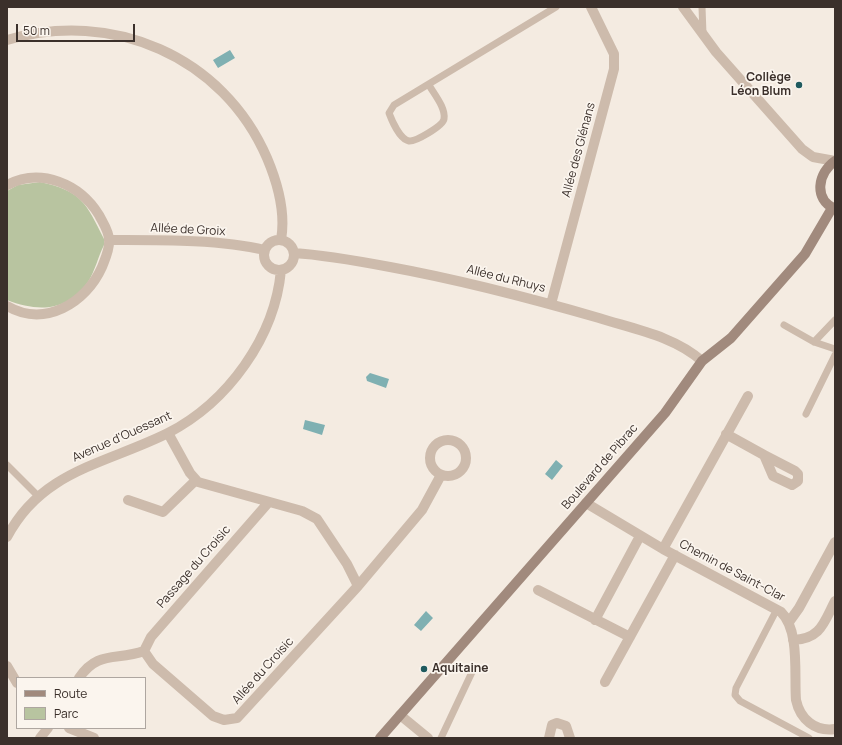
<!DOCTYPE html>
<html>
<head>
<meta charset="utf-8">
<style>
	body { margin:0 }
	#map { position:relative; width:842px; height:745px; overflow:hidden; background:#f4ebe1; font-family:Manrope,sans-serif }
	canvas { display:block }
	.frame { position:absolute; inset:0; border:8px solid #3b302b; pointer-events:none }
	.legend { position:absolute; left:16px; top:677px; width:130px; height:52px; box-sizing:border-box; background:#fbf5ee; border:1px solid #aea6a0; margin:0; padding:5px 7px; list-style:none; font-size:12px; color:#3b302b }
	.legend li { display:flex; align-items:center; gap:8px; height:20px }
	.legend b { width:20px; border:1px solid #aea6a0 }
	.scale { position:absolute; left:16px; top:24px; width:119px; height:18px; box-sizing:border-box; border:2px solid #3b302b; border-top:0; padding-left:5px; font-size:12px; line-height:14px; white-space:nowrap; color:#3b302b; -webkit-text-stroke:3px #fbf5ee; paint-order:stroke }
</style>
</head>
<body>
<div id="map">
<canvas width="842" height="745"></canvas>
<div class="frame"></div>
<ul class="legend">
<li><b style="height:5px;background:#a18a7d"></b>Route</li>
<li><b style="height:11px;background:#b8c4a0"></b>Parc</li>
</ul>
<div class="scale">50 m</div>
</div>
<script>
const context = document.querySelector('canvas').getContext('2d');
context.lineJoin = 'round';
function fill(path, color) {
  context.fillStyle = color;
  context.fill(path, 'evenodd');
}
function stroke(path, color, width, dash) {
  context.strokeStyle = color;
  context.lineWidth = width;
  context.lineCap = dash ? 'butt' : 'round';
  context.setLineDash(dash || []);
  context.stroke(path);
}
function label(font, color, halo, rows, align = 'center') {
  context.font = font + ' Manrope,sans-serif';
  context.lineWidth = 3.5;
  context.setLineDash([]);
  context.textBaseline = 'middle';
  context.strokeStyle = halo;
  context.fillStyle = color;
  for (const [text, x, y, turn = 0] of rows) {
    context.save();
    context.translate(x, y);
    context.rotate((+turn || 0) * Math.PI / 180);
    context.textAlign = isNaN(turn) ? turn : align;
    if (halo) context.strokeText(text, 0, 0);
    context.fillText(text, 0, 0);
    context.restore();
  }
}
fill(new Path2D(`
	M40,182C82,191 86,203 104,239V245C98,257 95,271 88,282C67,312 38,312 7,300V191L18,185Z`), '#b8c4a0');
fill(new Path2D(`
	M230,50L235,58L218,68L213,60Z
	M370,373L389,379L386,388L367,381L366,377Z
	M305,420L325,425L322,435L303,429Z
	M556,460L563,466L552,480L545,474Z
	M426,611L433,618L421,631L414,625Z`), '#7fb0b2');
stroke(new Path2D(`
	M702,7L703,34
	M429,85C434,94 446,108 444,119C443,126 415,142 409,141C400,139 392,121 389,113L394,105L556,7
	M784,325L814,342L835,349
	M814,342L835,320
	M806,414L835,355
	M7,465L38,496
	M777,609L736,688L735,695L740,701L809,738
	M441,738L473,670`), '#cdbbac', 7);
stroke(new Path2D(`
	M683,7L716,52L802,149L813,157L835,161
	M7,40C112,9 223,56 267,158C278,184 286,212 281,240
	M7,185C41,167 80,184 99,215C103,223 109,231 109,240C110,249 105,259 102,267C86,303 45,328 7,306
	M109,240C157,240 219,239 265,250
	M264 255a15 15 0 1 1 30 0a15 15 0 1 1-30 0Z
	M294,253C326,255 358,261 390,267C461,280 530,298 599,318C634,329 674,336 702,361
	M551,304L614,69V54L591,7
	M726,434L764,455L773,476L792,485L798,481V474L795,471L764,455
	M430 458a18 18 0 1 1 36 0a18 18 0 1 1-36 0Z
	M128,500L163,512L196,480
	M586,503L663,549L781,612C800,630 794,675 796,700C800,719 815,732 835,729
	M7,537C42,470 106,464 168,433C228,402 275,337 281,270
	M663,549L748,396
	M358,586L422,510L441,475
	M538,590L630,637
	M595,620L640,536
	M789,622L799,608L835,542
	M793,640C821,639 824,622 835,601
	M144,651L151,637L268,503
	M7,666L17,683
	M79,678C98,650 116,661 144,651L153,664L213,716L224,720L237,718L358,586L347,564L317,519L302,511L198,482L190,473L168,433
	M605,682L675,555
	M400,715L428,738
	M69,728L94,738
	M40,738L48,728
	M549,738L552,725L557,723L566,726L570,738`), '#cdbbac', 10);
stroke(new Path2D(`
	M835,161C818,173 813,199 835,209
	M380,738L665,413L702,361L731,338L805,254L832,208`), '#a18a7d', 10);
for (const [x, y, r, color] of [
	[799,85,4,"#1f5a5e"],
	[424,669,4,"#1f5a5e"]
]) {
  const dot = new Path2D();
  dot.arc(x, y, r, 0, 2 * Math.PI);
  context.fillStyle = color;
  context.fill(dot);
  stroke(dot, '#fbf5ee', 1.5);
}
label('bold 12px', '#3b302b', '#fbf5ee', [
	["Collège",791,78],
	["Léon Blum",791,92],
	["Aquitaine",432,669,"left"]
], 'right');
label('12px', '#3b302b', '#fbf5ee', [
	["Allée des Glénans",579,150,-75],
	["Allée de Groix",188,230,3],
	["Allée du Rhuys",506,279,14],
	["Avenue d'Ouessant",122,437,-24],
	["Boulevard de Pibrac",600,467,-49],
	["Passage du Croisic",194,567,-49],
	["Chemin de Saint-Clar",732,571,28],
	["Allée du Croisic",263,671,-48]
]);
</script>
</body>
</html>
